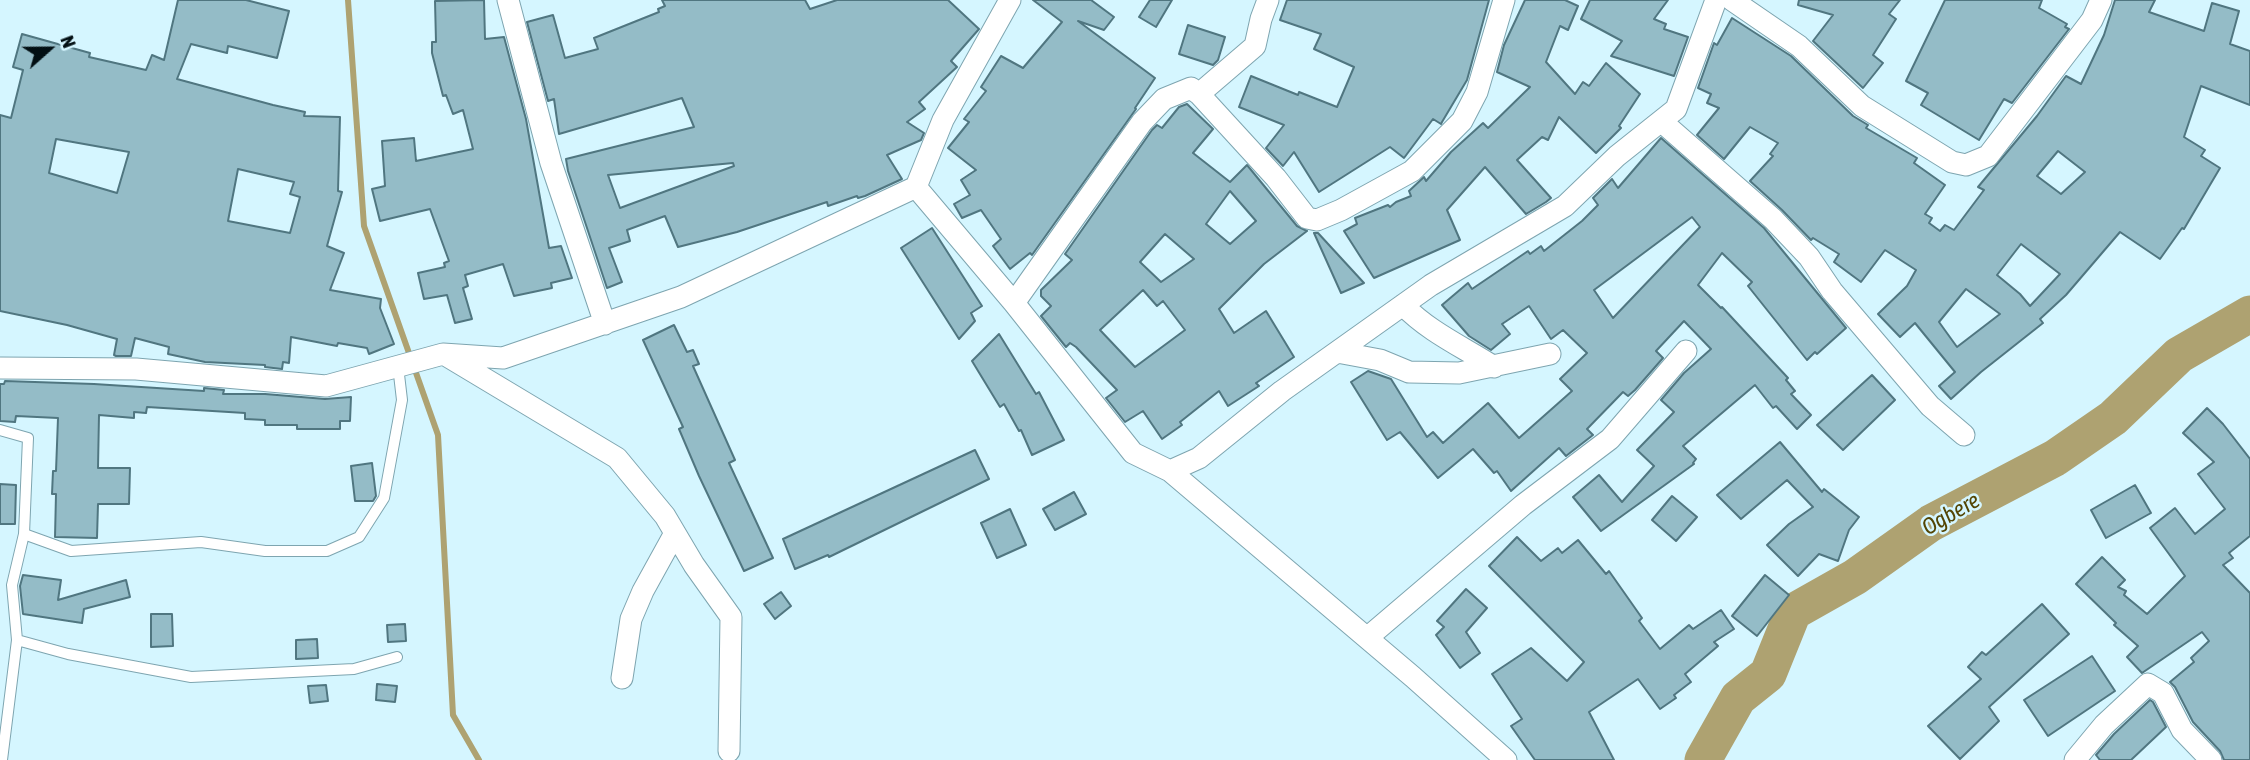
<!DOCTYPE html>
<html>
<head>
<meta charset="utf-8">
<style>
	body { margin:0 }
	#map { position:relative; width:2250px; height:760px; overflow:hidden; background:#d5f6ff; font-family:"Asap Condensed",sans-serif }
	canvas { display:block }
	.north { position:absolute; left:14px; top:14px; width:70px; height:70px; -webkit-text-stroke:5px #d5f6ff; paint-order:stroke; rotate:69deg; font-size:19px; font-weight:700; line-height:28px; text-align:center; color:#020f13 }
	.north::after { content:''; display:block; margin:auto; width:24px; height:32px; background:#020f13; clip-path:polygon(50% 0,100% 100%,50% 72%,0 100%) }
</style>
</head>
<body>
<div id="map">
<canvas width="2250" height="760"></canvas>
<div class="north">N</div>
</div>
<script>
const context = document.querySelector('canvas').getContext('2d');
context.lineJoin = 'round';
function stroke(path, color, width, dash) {
  context.strokeStyle = color;
  context.lineWidth = width;
  context.lineCap = dash ? 'butt' : 'round';
  context.setLineDash(dash || []);
  context.stroke(path);
}
function fill(path, color) {
  context.fillStyle = color;
  context.fill(path, 'evenodd');
}
function label(font, color, halo, rows, align = 'center') {
  context.font = font + ' "Asap Condensed",sans-serif';
  context.lineWidth = 5;
  context.setLineDash([]);
  context.textBaseline = 'middle';
  context.strokeStyle = halo;
  context.fillStyle = color;
  for (const [text, x, y, turn = 0] of rows) {
    context.save();
    context.translate(x, y);
    context.rotate((+turn || 0) * Math.PI / 180);
    context.textAlign = isNaN(turn) ? turn : align;
    if (halo) context.strokeText(text, 0, 0);
    context.fillText(text, 0, 0);
    context.restore();
  }
}
stroke(new Path2D(`
	M348,0L364,226L438,435L453,715L479,760`), '#aea271', 6);
stroke(new Path2D(`
	M1703,760L1738,698L1768,674L1793,612L1855,577L1931,523L2055,458L2113,418L2179,355L2250,314`), '#aea271', 37);
const building = new Path2D(`
	M178,0H246L289,11L277,58L228,46L227,53L191,44L177,79L273,105L305,112L304,116L340,117L338,191L342,192L327,246L344,253L330,290L381,299L380,308L394,344L369,354L367,348L338,343L337,346L291,337L289,363L283,362L282,369L265,367V365L205,362L168,354L169,347L135,338L131,356H116L114,355L117,339L67,325L0,311V115L11,118L23,70L13,67L22,34L90,53L89,57L146,70L152,55L164,60ZM56,139L129,152L117,193L49,173ZM238,169L294,182L290,194L300,197L290,233L228,221Z
	M484,0L485,39L504,37L526,119L549,248L561,246L572,278L551,283L552,288L514,296L503,264L465,275L468,286L463,288L472,319L455,323L447,295L424,299L418,273L445,267L444,263L449,261L430,209L380,221L372,189L385,186L382,141L414,138L416,161L473,149L463,110L453,114L446,95L443,96L432,53V42H436L435,1Z
	M662,0H805L810,9L837,0H948L979,29L951,61L957,67L919,102L925,109L907,122L924,133L921,140L887,155L902,179L865,196L858,198L857,196L828,206L827,202L737,232L678,247L665,216L627,230L630,241L609,248L622,282L607,288L568,171L566,159L694,127L682,98L559,134L554,99L548,101L527,22L553,15L565,58L598,49L594,38L659,12L658,9L665,6ZM733,163L734,166L620,208L608,175Z
	M1033,0H1091L1114,17L1104,30L1078,21L1155,78L1135,108L1136,109L1032,255L1030,253L1010,269L993,246L1001,239L981,210L962,218L954,204L970,195L961,180L976,170L948,148L969,122L964,119L986,91L981,87L1001,56L1023,68L1062,22Z
	M1150,0H1172L1156,27L1139,17Z
	M1287,0H1489L1467,80L1442,122L1441,124L1433,119L1404,158L1390,147L1319,192L1294,152L1283,166L1266,148L1284,125L1239,107L1251,76L1298,95L1299,92L1337,107L1354,67L1314,49L1321,34L1280,20Z
	M1525,0H1565L1578,6L1568,30L1560,26L1546,62L1575,94L1583,82L1589,86L1606,63L1640,94L1619,126L1621,128L1596,153L1559,117L1548,140L1542,137L1517,160L1551,198L1546,202L1526,214L1485,167L1447,210L1460,240L1374,278L1344,231L1357,224L1355,218L1388,205L1390,207L1396,202L1411,196L1409,191L1424,177L1426,181L1451,152L1483,123L1488,128L1530,87L1497,72L1504,45Z
	M1590,0H1668L1654,19L1666,24L1664,29L1688,37L1674,76L1611,56L1622,41L1581,19Z
	M1799,0H1900L1889,14L1896,19L1873,55L1883,63L1863,88L1813,41L1833,15L1798,5Z
	M1945,0H2042L2039,8L2067,24L2065,27L2069,29L2012,103L2004,99L1979,140L1921,105L1928,93L1906,81Z
	M2115,0H2155L2149,12L2204,31L2212,3L2239,11L2230,44L2250,51V105L2201,86L2184,137L2205,150L2201,156L2220,168L2184,229L2182,228L2160,259L2120,232L2066,295L2040,319L2043,323L1981,372L1951,399L1939,386L1955,372L1915,323L1900,337L1878,314L1907,286L1916,270L1885,250L1861,282L1834,262L1839,254L1813,238L1811,240L1782,210L1750,181L1773,156L1770,154L1778,143L1750,127L1724,159L1697,135L1719,108L1707,103L1711,94L1698,88L1714,43L1717,45L1732,18L1791,56L1853,116L1868,125L1866,128L1917,158L1914,163L1945,185L1925,214L1932,218L1929,223L1940,231L1945,225L1954,230L1984,190L1978,187L2037,116L2066,76L2081,84L2104,35ZM2058,151L2085,172L2061,194L2037,176ZM2021,244L2060,274L2030,306L2020,294L1997,275ZM1966,289L2000,314L1957,347L1939,322Z
	M1188,25L1225,37L1218,60L1213,65L1179,54Z
	M1187,104L1213,129L1193,153L1230,182L1247,165L1297,226L1307,231L1264,264L1219,309L1234,333L1266,311L1294,357L1256,383L1259,386L1228,406L1219,391L1180,422L1182,425L1162,439L1143,411L1125,422L1106,398L1117,390L1076,347L1070,343L1066,347L1041,316L1051,306L1041,296V290L1072,260L1065,254L1152,130L1157,125L1162,128L1179,107ZM1230,191L1256,221L1230,244L1206,224ZM1165,234L1194,259L1161,282L1140,262ZM1143,290L1157,306L1163,301L1185,330L1135,367L1100,330Z
	M1661,138L1764,228L1846,328L1817,354L1815,352L1807,360L1748,286L1752,282L1722,253L1698,285L1721,308L1722,307L1788,378L1786,380L1795,391L1791,394L1811,415L1797,429L1776,406L1773,408L1755,385L1683,446L1696,459L1693,463L1694,464L1601,531L1573,497L1599,475L1622,502L1654,466L1637,450L1674,412L1661,400L1684,373L1711,349L1684,321L1656,351L1663,358L1635,390L1628,396L1623,392L1587,429L1593,435L1566,456L1559,448L1511,491L1497,471L1494,473L1473,449L1438,478L1400,432L1387,440L1351,382L1368,371L1391,379L1427,437L1433,432L1443,443L1488,403L1519,438L1572,391L1560,379L1587,353L1563,330L1551,339L1529,306L1502,324L1510,334L1491,350L1469,336L1442,305L1468,283L1472,289L1528,251L1530,254L1541,246L1544,251L1582,221L1598,205L1593,198L1612,179L1618,188ZM1692,217L1700,227L1613,318L1594,290Z
	M932,228L982,306L971,313L975,321L959,339L901,248Z
	M1314,233H1318L1364,283L1341,293Z
	M674,325L687,352L693,350L699,364L693,366L735,460L729,463L773,558L744,571L699,476L679,429L683,427L643,340Z
	M999,334L1036,394L1039,392L1064,440L1032,455L1021,430L1019,431L1004,404L1000,407L972,361Z
	M1872,375L1895,400L1843,450L1817,425Z
	M5,381L94,384L204,391V388L224,390L223,394H265L325,399L351,397L350,421H340V429H297V425H265V420L245,419V413L147,407L146,413L134,412V418L99,415L98,468H130L129,504H98L97,538L55,537L56,494H52L53,471H56L58,418L16,416L15,422L0,421V384H4Z
	M2207,408L2223,424L2250,459V536L2229,553L2233,558L2223,565L2250,593V760H2224L2220,751L2193,722L2175,687L2170,682L2194,662L2191,658L2209,641L2202,632L2142,673L2127,657L2138,646L2114,625L2116,623L2076,584L2102,557L2125,580L2118,587L2126,591L2124,595L2147,614L2185,576L2150,528L2175,508L2195,534L2225,509L2198,474L2214,462L2183,433Z
	M1780,442L1822,492L1824,489L1859,517L1849,530L1838,561L1819,554L1798,576L1767,545L1789,524L1813,507L1787,480L1741,519L1717,495Z
	M975,450L989,479L829,557L828,555L795,569L783,539Z
	M372,463L376,496L373,501H355L351,466Z
	M0,484L16,485L15,524H0Z
	M2135,485L2151,513L2106,538L2091,510Z
	M1074,492L1086,514L1055,530L1043,509Z
	M1672,496L1697,517L1676,541L1652,520Z
	M1010,509L1026,545L997,558L981,523Z
	M1517,537L1541,561L1558,548L1562,553L1578,540L1606,574L1609,571L1642,618L1639,621L1660,649L1689,625L1693,629L1721,610L1734,629L1714,642L1718,646L1685,674L1691,682L1674,695L1676,698L1660,709L1638,679L1589,712L1614,760H1535L1511,726L1522,719L1492,674L1531,648L1567,681L1584,662L1489,566Z
	M23,575L61,580L58,600L126,580L130,597L84,609L82,623L23,614L20,586Z
	M1765,575L1789,595L1757,636L1732,616Z
	M1466,589L1487,608L1466,632L1480,653L1460,668L1436,635L1444,627L1437,621Z
	M781,592L791,606L775,619L764,604Z
	M2042,604L2069,634L1989,707L1999,721L1960,759L1928,726L1981,679L1968,667L1982,652L1986,655Z
	M151,614H172L173,646L151,647Z
	M405,624L406,641L388,642L387,625Z
	M317,639L318,658L296,659V640Z
	M2092,656L2115,691L2048,736L2024,700Z
	M377,684L397,686L395,702L376,700Z
	M326,685L328,701L310,703L308,686Z
	M2150,700L2153,702L2166,727L2131,760H2100L2096,755L2114,734Z`);
fill(building, '#94bcc7');
stroke(building, '#507680', 2);
const lane = new Path2D(`
	M0,430L28,438L24,534L12,585L17,640L2,760
	M24,534L71,551L201,542L265,551H327L359,537L384,498L402,400L398,366
	M17,640L68,654L191,677L354,669L397,657`);
const street = new Path2D(`
	M508,0L551,163L605,324
	M1732,0L1799,46L1862,106L1952,162L1966,165L1988,156L2092,20L2101,0
	M1199,94L1276,178L1307,218L1317,220L1341,210L1412,171L1462,121L1477,92L1504,0
	M1661,121L1773,219L1809,257L1832,291L1930,406L1964,435
	M916,187L1014,303L1133,453L1170,471L1413,677L1506,760
	M1014,303L1142,122L1164,99L1191,88L1199,94L1255,46L1261,19L1268,0
	M1403,305C1429,332 1463,347 1494,367
	M1337,352L1380,360L1409,372L1459,373L1550,354
	M447,356L617,458L665,516L694,565L731,617L729,751
	M0,368L136,369L326,386L443,354L503,358L681,297L916,187L943,120L1010,0
	M1170,471L1199,458L1282,391L1431,285L1565,206L1617,156L1676,109L1716,0
	M1367,638L1523,505L1610,439L1686,351
	M622,678L631,619L643,591L675,533
	M2075,760L2104,725L2148,684L2163,693L2182,730L2211,760`);
stroke(lane, '#7ea5b0', 12);
stroke(street, '#7ea5b0', 23);
stroke(lane, '#fff', 10);
stroke(street, '#fff', 21);
label('italic 23px', '#534504', '#d5f6ff', [
	["Ogbere",1951,514,-30]
]);
</script>
</body>
</html>
